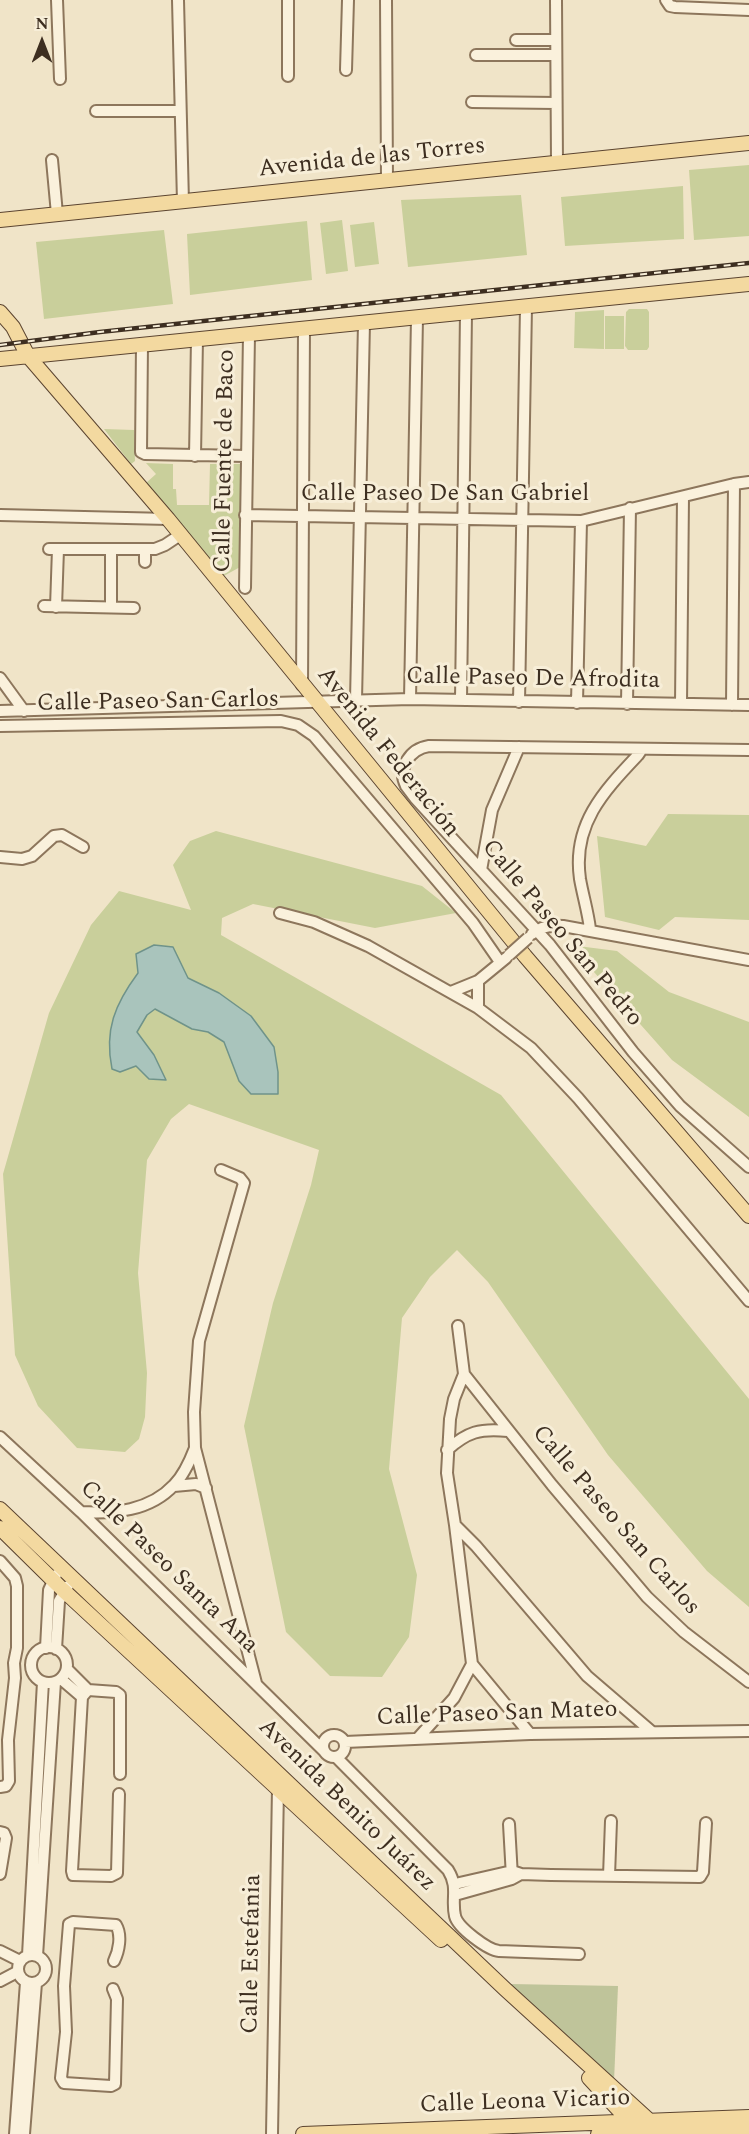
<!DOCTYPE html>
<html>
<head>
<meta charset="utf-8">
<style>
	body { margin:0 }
	#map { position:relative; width:749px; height:2134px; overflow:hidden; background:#f0e4c8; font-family:Spectral,serif }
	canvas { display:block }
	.north { position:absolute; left:12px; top:12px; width:60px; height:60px; -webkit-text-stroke:4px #f7eed8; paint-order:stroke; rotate:0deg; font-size:16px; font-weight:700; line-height:24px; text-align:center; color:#3d2e20 }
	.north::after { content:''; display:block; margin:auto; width:21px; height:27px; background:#3d2e20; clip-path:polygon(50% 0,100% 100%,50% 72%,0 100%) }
</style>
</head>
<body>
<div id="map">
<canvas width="749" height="2134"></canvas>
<div class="north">N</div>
</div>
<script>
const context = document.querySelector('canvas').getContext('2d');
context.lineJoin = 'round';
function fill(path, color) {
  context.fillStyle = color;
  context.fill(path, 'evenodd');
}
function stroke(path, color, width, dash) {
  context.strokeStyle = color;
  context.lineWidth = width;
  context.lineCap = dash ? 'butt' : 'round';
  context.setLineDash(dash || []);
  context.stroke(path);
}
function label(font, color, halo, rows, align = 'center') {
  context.font = font + ' Spectral,serif';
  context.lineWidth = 6;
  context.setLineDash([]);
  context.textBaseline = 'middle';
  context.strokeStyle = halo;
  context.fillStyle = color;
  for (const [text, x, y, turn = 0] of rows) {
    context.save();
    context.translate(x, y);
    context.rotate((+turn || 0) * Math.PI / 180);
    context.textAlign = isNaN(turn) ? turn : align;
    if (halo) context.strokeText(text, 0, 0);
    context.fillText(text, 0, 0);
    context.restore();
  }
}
fill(new Path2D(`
	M749,165V236L694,240L689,170Z
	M683,186L684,239L565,246L561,197Z
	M521,195L527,255L408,267L401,200Z
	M342,220L348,271L326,274L320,223Z
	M307,221L312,280L190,295L187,234Z
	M374,222L379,264L355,267L350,225Z
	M164,230L173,304L44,319L36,242Z
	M629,309H647L649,312V347L647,350H628L625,346L626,312Z
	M604,310V349L574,348L575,312Z
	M605,316H624V349H605Z
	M104,429L134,430L135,461L131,464Z
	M146,463L173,464V489H176L177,505H209L210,464H241L242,566L220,578L146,483L156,474Z
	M668,814L749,815V920L675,917L659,930L605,917L597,836L646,846Z
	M216,831L422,886L456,913L375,928L253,904L222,918L221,935L501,1095L749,1399V1607L707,1571L608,1455L488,1282L457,1250L430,1277L402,1318L389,1469L417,1575L409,1637L382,1677L330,1676L286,1632L244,1426L273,1303L311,1185L319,1150L189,1104L171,1119L147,1160L138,1273L147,1373L145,1417L139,1439L125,1452L77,1448L38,1406L15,1355L3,1174L49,1013L91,925L119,891L191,910L173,865L190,841Z
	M570,945L617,951L669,992L749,1022V1117L672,1060Z`), '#c9cf9b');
fill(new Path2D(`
	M510,1984L618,1986L614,2082Z`), '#bfc49a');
const water = new Path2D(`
	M154,945L173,947L188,978L219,993L251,1016L274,1047L278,1072V1094H251L239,1081L224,1042L208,1032L192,1029L155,1009L147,1015L137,1032L154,1055L166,1080L149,1079L136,1066L120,1072L112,1069C104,1030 115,1004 138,973L136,954Z`);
fill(water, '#a9c4bc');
stroke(water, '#6f938a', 1.5);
const minor = new Path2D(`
	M57,0L60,79
	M178,0L183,202
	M386,0L387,181
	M556,0L557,163
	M666,0L670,6L675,7L749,10
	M516,40H556
	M476,55H556
	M346,70L348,0
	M288,76V0
	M472,102L556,103
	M96,111H180
	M52,160L57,214
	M142,344L141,452L145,454L246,456
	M195,456L197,339
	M0,515L168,519
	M245,515L581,521L734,484L749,482
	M49,549H155L165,545L180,535
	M145,550V562
	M245,588L249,335
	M44,606L134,608
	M56,607L58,549
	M111,607V549
	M0,678L24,711
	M302,685L304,329
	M410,699L417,318
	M461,699L466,313
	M356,700L364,323
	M519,702L526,307
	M577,703L581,521
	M627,704L630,508
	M681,704L683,497
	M732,705L734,484
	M0,711L410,699L749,705
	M0,726L281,721L298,725L314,736L473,923L500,962
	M749,750L429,746C410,749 397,768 406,786C409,790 412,794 415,798L550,945L633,1052L680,1106L749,1167
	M0,857L22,859L32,856L54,836L62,835L83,847
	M481,870L492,810L519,747
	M280,913L314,922L368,946L478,1008L531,1048L578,1098L749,1301
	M590,929C588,912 583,896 580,879C572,824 604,791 638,755L642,749
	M532,934C540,926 552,925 563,926L749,960
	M451,992L478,981L506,958
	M478,1008V981
	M221,1170L240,1178L244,1183L199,1341L194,1412L195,1448L256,1683
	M464,1374L552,1485L647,1597L684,1632L749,1682
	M0,1437L81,1512L324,1751
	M447,1450C467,1432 480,1428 508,1431
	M174,1486L196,1484L206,1488
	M81,1512C114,1514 150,1511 174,1485C184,1475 190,1461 195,1448
	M455,1525L476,1546L587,1676L651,1731
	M0,1561L15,1578L17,1586V1648L14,1663L15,1678L8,1740L9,1781L6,1786L0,1787
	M31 1665a18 18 0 1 1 36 0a18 18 0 1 1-36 0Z
	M46,1648L49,1590L56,1575
	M56,1649L59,1601L68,1586
	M472,1664L530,1734
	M67,1669L88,1690
	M61,1679L82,1697
	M323 1746a11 11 0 1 1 22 0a11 11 0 1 1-22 0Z
	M418,1738L454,1698L472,1664L455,1525L447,1473L450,1419L454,1399L464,1374L458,1326
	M345,1742L530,1734L749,1731
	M336,1757L448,1870C459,1888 451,1898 455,1916C458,1928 488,1950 499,1951L579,1954
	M119,1794L117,1873L111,1876L73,1875L72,1871L82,1697L88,1690L116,1692L120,1695V1774
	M509,1824L512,1877
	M0,1832L4,1833L6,1838L0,1874
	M609,1876L611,1821
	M455,1884L512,1871L521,1874L551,1875L700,1877L703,1872L706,1823
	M455,1895L512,1879L521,1874
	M0,1951L20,1961
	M18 1969a14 14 0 1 1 28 0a14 14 0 1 1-28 0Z
	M28,1955L43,1682
	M37,1956L55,1682
	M0,1981L17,1972
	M113,1989L117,1999L115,2084L111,2086L64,2083L61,2078L66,2032L64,1986L69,1924L73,1922L116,1925C122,1935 119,1951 114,1961
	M15,2134L26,1982
	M24,2134L36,1983
	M272,2134L278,1788L280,1784`);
const major = new Path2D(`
	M0,220L749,143
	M0,312L13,327L28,356L168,519L525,956L749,1216
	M0,359L749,284
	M0,1509L505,1989L664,2134
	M0,1528L63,1590L441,1940
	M589,2078L629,2121L645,2134
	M303,2134L749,2117
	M598,2134L749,2129`);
stroke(minor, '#8d765c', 14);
stroke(major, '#5b4430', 16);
stroke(minor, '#faf1dc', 10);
stroke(major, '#f3d9a0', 14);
const rail = new Path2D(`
	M0,345L100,332L749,263`);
stroke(rail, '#3d2e20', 4.5);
stroke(rail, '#f7eed8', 2, [7]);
const minorBridge = new Path2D(`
	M509,955L528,938`);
stroke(minorBridge, '#8d765c', 14, []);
stroke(minorBridge, '#faf1dc', 10);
label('24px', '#3d2e20', '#f7eed8', [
	["Avenida de las Torres",372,159,-6],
	["Calle Fuente de Baco",226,461,-89],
	["Calle Paseo De San Gabriel",445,495],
	["Calle Paseo De Afrodita",533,680,1],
	["Calle Paseo San Carlos",158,703,-1],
	["Avenida Federación",387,753,51],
	["Calle Paseo San Pedro",561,934,50],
	["Calle Paseo San Carlos",615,1521,49],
	["Calle Paseo Santa Ana",168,1568,44],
	["Calle Paseo San Mateo",497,1715,-2],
	["Avenida Benito Juárez",346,1806,44],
	["Calle Estefania",253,1954,-89],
	["Calle Leona Vicario",525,2103,-2]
]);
</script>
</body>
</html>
